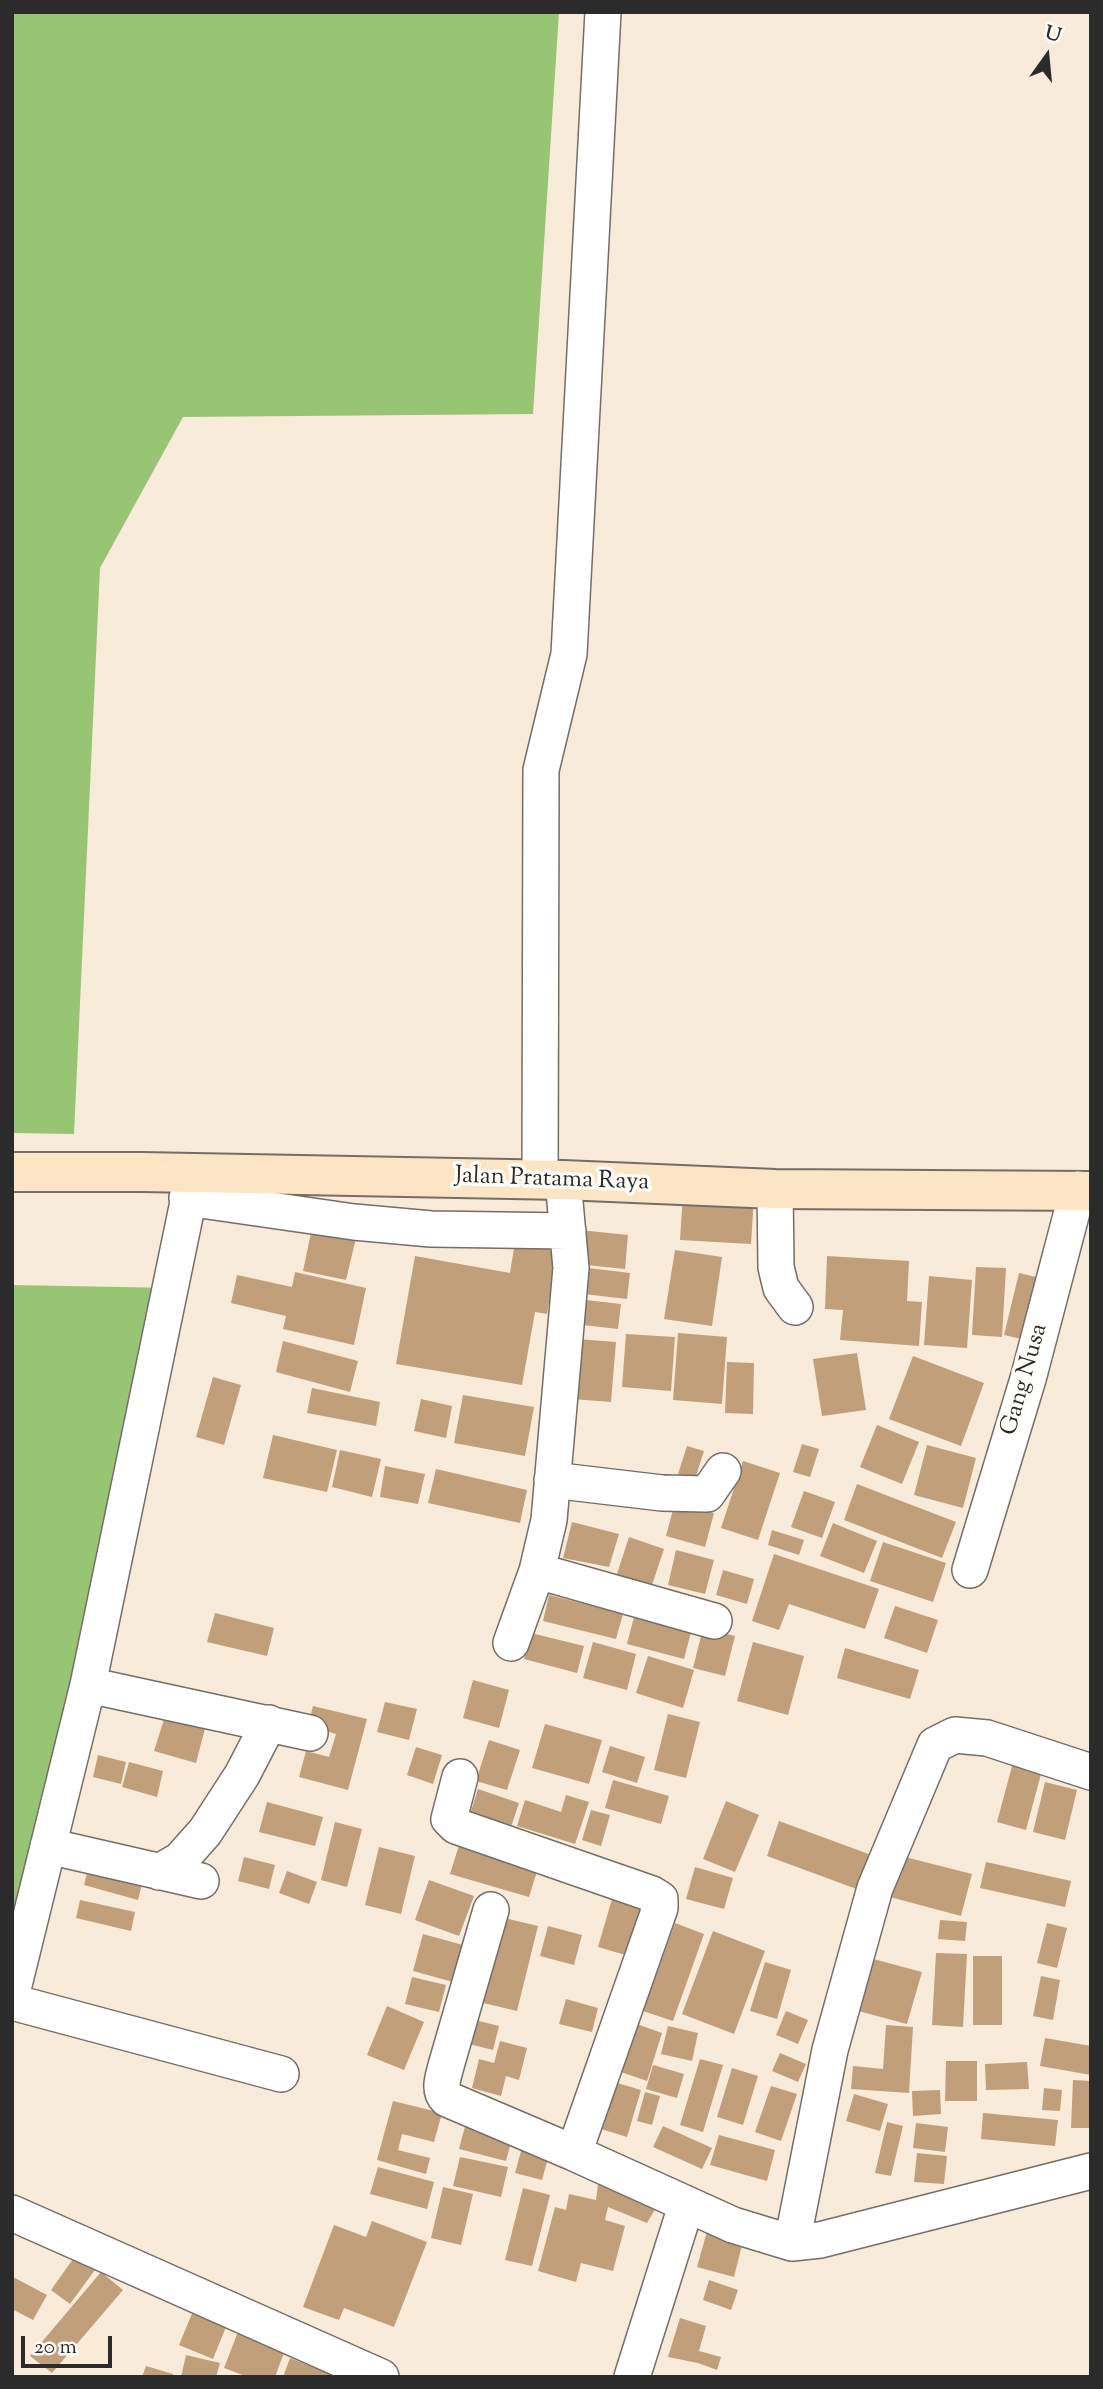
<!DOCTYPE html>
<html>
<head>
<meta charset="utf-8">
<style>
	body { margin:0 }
	#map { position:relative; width:1103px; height:2389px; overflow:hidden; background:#f8ebd9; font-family:"Sorts Mill Goudy",serif }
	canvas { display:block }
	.frame { position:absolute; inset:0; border:14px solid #2b2b2b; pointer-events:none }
	.north { position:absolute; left:1012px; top:21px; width:70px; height:70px; -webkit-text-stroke:5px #fdfcf7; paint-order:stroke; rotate:15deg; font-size:19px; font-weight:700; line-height:28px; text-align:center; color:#2b2b2b }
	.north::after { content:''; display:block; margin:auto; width:24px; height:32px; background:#2b2b2b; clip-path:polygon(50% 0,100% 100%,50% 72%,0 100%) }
	.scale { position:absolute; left:21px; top:2336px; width:91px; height:32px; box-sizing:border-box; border:4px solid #2b2b2b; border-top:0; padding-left:9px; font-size:21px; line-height:24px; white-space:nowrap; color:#2b2b2b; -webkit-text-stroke:5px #fdfcf7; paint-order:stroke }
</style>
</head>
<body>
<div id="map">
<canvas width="1103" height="2389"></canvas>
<div class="frame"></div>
<div class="north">U</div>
<div class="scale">20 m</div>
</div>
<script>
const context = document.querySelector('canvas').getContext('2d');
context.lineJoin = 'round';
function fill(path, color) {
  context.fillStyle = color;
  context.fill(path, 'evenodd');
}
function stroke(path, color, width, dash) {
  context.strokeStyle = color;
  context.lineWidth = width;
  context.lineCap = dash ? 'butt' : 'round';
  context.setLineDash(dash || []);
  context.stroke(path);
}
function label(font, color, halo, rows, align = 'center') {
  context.font = font + ' "Sorts Mill Goudy",serif';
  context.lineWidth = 7;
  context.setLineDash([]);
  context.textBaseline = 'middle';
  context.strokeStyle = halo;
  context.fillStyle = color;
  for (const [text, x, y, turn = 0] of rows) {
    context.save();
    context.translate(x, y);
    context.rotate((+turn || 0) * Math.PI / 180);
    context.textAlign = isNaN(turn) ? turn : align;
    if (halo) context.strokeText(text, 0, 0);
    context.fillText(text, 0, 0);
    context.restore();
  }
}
fill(new Path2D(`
	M12,12H559L533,414L183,417L100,568L74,1134L12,1133Z
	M12,1285L174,1288L12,1950Z`), '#98c573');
fill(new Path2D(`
	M683,1193L754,1198L751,1244L680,1240Z
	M312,1228L356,1238L346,1280L303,1271Z
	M580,1230L628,1235L625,1269L576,1264Z
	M515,1242L557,1250L547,1314L535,1312L522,1385L396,1364L415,1256L510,1273Z
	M675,1250L722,1257L712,1326L664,1319Z
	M827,1256L909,1261L907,1301L922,1302L919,1346L840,1340L843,1310L825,1309Z
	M976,1267L1006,1268L1002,1337L972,1335Z
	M588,1268L630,1273L627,1299L584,1294Z
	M295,1272L366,1288L354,1345L283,1329L286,1316L231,1303L237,1275L292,1287Z
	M1019,1273L1049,1280L1035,1342L1004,1335Z
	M929,1276L972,1280L967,1348L924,1345Z
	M577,1299L621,1304L618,1329L574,1324Z
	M678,1333L727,1337L722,1404L673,1400Z
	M626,1334L675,1337L671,1391L622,1387Z
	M577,1339L616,1342L611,1402L572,1399Z
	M283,1341L358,1361L350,1392L276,1372Z
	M857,1353L866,1410L822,1416L813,1359Z
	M913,1356L984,1383L961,1446L889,1419Z
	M727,1362L754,1363L753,1414L725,1413Z
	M213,1377L241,1385L224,1445L196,1437Z
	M312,1388L380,1402L376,1426L307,1413Z
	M463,1395L534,1407L525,1456L454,1443Z
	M421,1399L452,1406L446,1438L414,1431Z
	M877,1425L919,1442L902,1484L860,1467Z
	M273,1435L337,1450L327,1492L263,1478Z
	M802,1444L819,1449L810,1477L793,1472Z
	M927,1445L976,1458L963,1508L914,1495Z
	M687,1446L704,1451L695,1479L678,1474Z
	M340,1450L381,1459L372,1497L332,1487Z
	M743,1461L780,1473L758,1540L721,1528Z
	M385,1466L425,1474L418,1504L380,1497Z
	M436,1469L527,1490L520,1523L428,1503Z
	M857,1484L956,1522L942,1558L844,1520Z
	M804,1491L835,1502L822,1538L791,1527Z
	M675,1502L714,1513L705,1547L666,1536Z
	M572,1522L619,1534L609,1567L563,1558Z
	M833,1523L877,1541L864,1573L820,1556Z
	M772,1530L804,1540L799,1555L768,1545Z
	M629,1537L664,1549L650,1591L615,1580Z
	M883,1542L946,1563L933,1602L870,1581Z
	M676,1550L714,1560L705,1594L668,1585Z
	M774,1554L879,1589L865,1629L789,1604L779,1630L752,1621Z
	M723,1570L754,1579L747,1604L716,1595Z
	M549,1595L623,1614L616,1639L543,1621Z
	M895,1606L938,1620L927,1653L884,1638Z
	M215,1613L274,1628L267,1656L207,1642Z
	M634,1617L691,1632L684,1659L627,1644Z
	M703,1628L735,1636L725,1676L693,1668Z
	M531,1633L584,1646L577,1673L524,1659Z
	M593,1642L636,1654L627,1690L583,1678Z
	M753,1642L804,1656L788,1715L737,1701Z
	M845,1648L919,1670L910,1699L837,1678Z
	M648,1656L694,1670L683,1708L636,1693Z
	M473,1680L509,1690L499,1728L463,1718Z
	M385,1702L417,1709L409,1740L377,1732Z
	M313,1706L367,1719L348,1790L299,1777L306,1751L329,1757L336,1734L308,1726Z
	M167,1710L207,1721L196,1763L154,1751Z
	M668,1714L700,1722L686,1778L654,1770Z
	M545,1724L602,1740L589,1784L532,1768Z
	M489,1740L520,1750L507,1790L476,1781Z
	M610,1746L645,1757L637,1783L602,1772Z
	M416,1747L442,1755L433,1784L407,1775Z
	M98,1755L126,1762L121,1784L93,1777Z
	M1015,1755L1044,1763L1026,1830L997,1822Z
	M129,1762L163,1771L157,1797L122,1787Z
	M613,1780L669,1796L661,1824L605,1808Z
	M1045,1782L1077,1790L1065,1840L1033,1832Z
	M478,1789L519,1803L511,1827L470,1814Z
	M566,1795L589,1802L575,1844L517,1826L525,1800L561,1812Z
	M726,1801L759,1815L735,1872L703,1859Z
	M267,1802L323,1817L315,1846L259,1832Z
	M591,1810L610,1815L601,1846L582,1840Z
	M779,1821L874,1856L862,1891L767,1856Z
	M335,1822L362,1829L347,1887L321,1880Z
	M460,1842L539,1865L529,1897L450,1874Z
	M379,1847L415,1856L401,1914L365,1905Z
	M901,1856L972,1874L961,1916L890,1897Z
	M244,1857L275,1865L269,1889L238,1881Z
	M986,1862L1071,1881L1065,1907L980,1888Z
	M695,1867L733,1878L724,1909L686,1899Z
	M88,1869L142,1884L138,1900L84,1885Z
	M287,1871L317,1882L309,1904L279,1893Z
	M429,1880L474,1896L459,1936L415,1920Z
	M612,1899L649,1909L636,1958L598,1947Z
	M80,1900L135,1912L131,1931L76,1918Z
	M496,1916L538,1926L517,2011L475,2001Z
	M940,1920L967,1922L965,1941L938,1939Z
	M675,1923L704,1934L673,2021L643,2011Z
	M1047,1923L1067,1928L1057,1968L1037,1963Z
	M548,1926L582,1935L574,1965L540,1956Z
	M713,1931L765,1951L734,2034L682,2014Z
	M423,1934L463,1945L453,1982L413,1971Z
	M936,1953L967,1954L963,2027L932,2025Z
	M862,1956L922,1972L907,2024L847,2008Z
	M973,1956H1002V2025H973Z
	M765,1962L791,1970L777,2019L750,2011Z
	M1041,1976L1060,1980L1053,2020L1033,2016Z
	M412,1977L446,1985L439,2012L405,2004Z
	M566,1999L598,2008L592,2032L559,2024Z
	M387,2006L424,2022L404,2070L367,2055Z
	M786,2011L808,2020L798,2044L776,2035Z
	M467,2018L499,2026L493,2050L461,2042Z
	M634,2023L662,2033L647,2081L618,2071Z
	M886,2025L913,2027L909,2093L851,2089L853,2066L883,2069Z
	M668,2026L698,2033L692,2061L661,2054Z
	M1045,2038L1091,2046V2075L1040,2066Z
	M500,2041L527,2048L519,2080L506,2076L501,2096L472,2088L479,2059L494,2063Z
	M780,2053L806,2064L798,2082L772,2071Z
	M700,2059L723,2065L703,2132L680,2125Z
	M946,2061H977V2101H945Z
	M1027,2062L1029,2089L986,2090L985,2064Z
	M653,2065L684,2074L677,2098L646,2089Z
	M732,2068L758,2076L743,2125L717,2117Z
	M1073,2080L1091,2081V2128H1071Z
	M614,2082L641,2090L627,2137L601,2129Z
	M771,2086L797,2094L781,2141L755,2132Z
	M1044,2088L1062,2090L1060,2111L1042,2110Z
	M940,2090L941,2114L913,2116L912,2091Z
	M645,2092L660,2096L652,2125L637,2121Z
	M854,2094L888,2104L880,2131L846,2121Z
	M393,2101L442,2113L434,2142L402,2134L398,2150L430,2158L426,2174L377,2160Z
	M983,2113L1058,2120L1055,2146L981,2139Z
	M467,2119L514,2131L506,2161L459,2149Z
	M887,2122L903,2126L891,2176L875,2173Z
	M916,2123L948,2127L945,2152L913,2148Z
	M663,2126L712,2148L702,2169L653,2147Z
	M719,2135L775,2150L767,2181L710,2165Z
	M523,2144L550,2151L542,2180L515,2173Z
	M917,2153L947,2156L944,2184L914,2182Z
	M460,2157L508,2167L501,2197L453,2186Z
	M378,2167L434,2182L427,2209L370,2194Z
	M598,2184L657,2206L647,2223L608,2207L605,2220L625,2226L613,2271L581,2263L576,2282L538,2271L555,2207L566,2210L569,2194L596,2200Z
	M443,2187L473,2194L461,2245L431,2238Z
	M523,2188L550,2195L532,2266L505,2260Z
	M372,2221L427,2242L394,2327L344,2308L339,2320L303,2307L334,2225L366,2237Z
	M708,2228L744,2237L734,2277L697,2267Z
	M83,2245L103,2259L70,2304L51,2290Z
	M101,2272L123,2290L52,2373L30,2356Z
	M13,2277L47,2295L33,2320L12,2309Z
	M709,2280L738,2290L731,2310L703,2300Z
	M198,2299L232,2312L213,2359L179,2345Z
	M680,2318L706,2326L699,2351L721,2357L717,2370L698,2363L668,2357Z
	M241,2324L288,2342L275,2377H248L224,2368Z
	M186,2355L220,2363L216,2377H181Z
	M290,2358L337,2377H283Z
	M146,2366L173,2374L172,2377H142Z`), '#c29f7b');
const street = new Path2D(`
	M540,1180L541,770L569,654L603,12
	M775,1189L776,1267L781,1288L795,1307
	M187,1198L354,1222L431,1229L568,1231
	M552,1480L662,1493L707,1494L723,1471
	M970,1570L1028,1379L1078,1189
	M537,1571L714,1621
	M511,1643L537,1571L549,1520L571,1268L563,1180
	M88,1685L310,1733
	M460,1777L449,1819L456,1826L652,1894L660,1899V1908L574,2153
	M48,1846L201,1881
	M159,1872L180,1860L205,1832L242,1775L269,1723
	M491,1910L446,2066C443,2078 438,2090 447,2099L574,2153L733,2225L792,2243L820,2240L1091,2171
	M12,1993L88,1685L194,1173
	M12,2002L281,2074
	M12,2213L381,2377
	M792,2243L830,2050L875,1888L935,1745L955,1735L987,1738L1091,1772
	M632,2377L686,2206`);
const secondary = new Path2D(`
	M12,1172H142L563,1180L775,1189L1091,1191`);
stroke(street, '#736e68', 38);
stroke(secondary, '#736e68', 42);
stroke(street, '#fff', 35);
stroke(secondary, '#fce5c4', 38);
label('24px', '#2b2b2b', '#fdfcf7', [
	["Jalan Pratama Raya",552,1181,2],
	["Gang Nusa",1026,1380,-74]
]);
</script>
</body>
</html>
